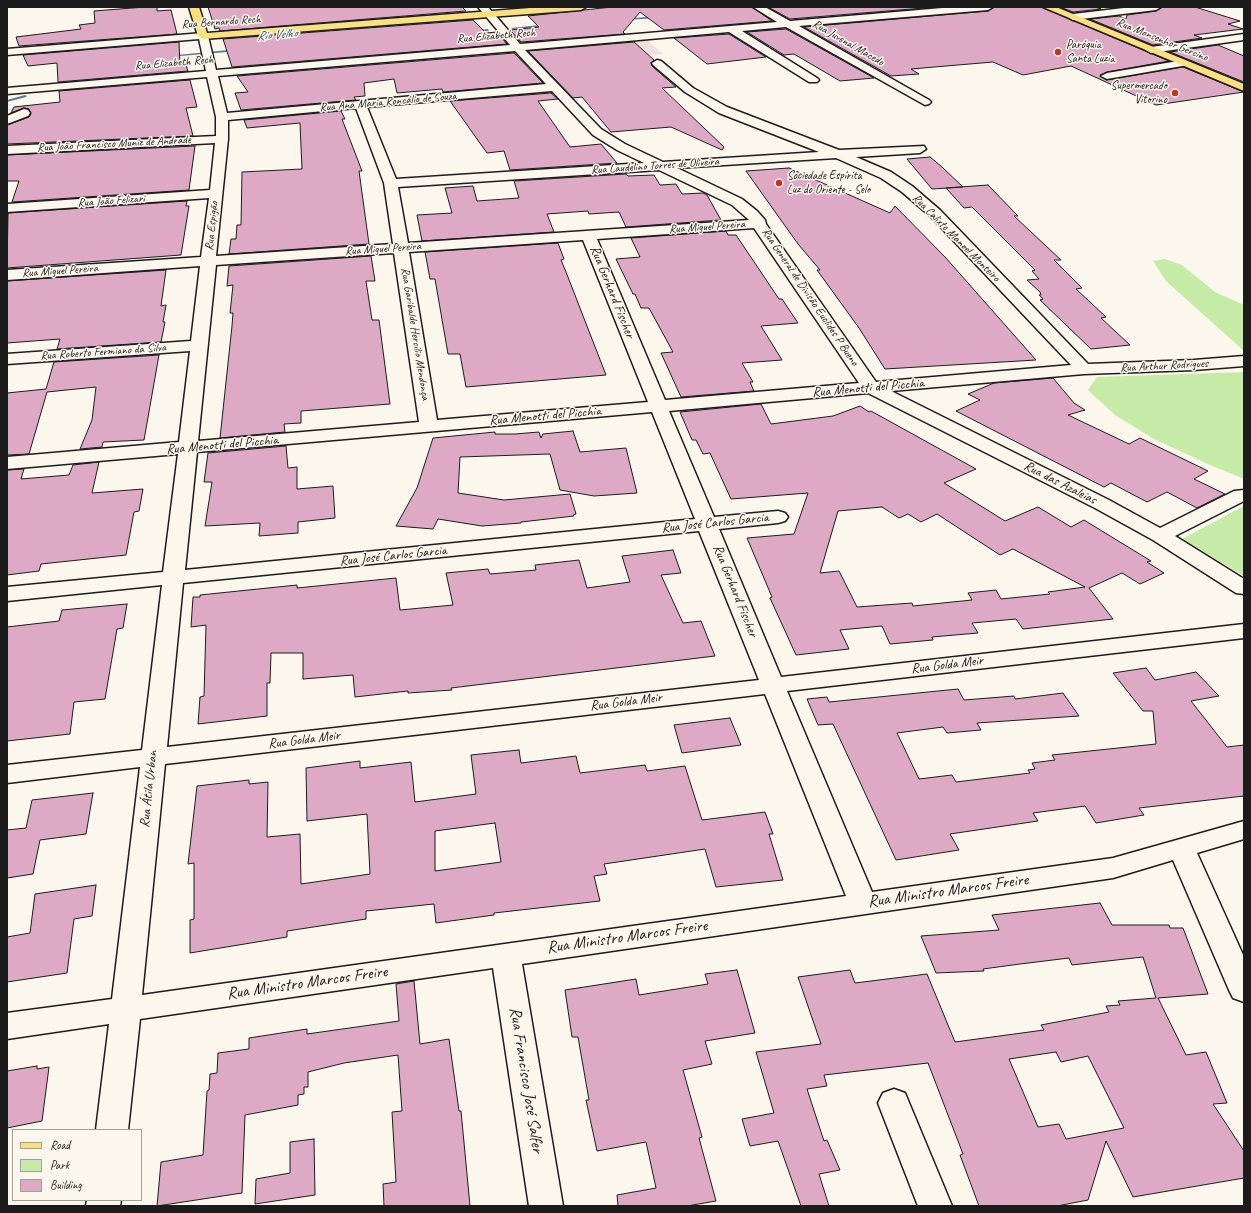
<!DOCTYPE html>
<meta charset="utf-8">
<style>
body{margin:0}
#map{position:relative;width:1251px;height:1213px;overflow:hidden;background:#fbf7ec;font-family:Caveat,sans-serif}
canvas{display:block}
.frame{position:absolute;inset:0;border:8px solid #1c1c1c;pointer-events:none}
.legend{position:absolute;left:12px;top:1129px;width:130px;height:72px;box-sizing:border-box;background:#fbf7ec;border:1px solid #a29f99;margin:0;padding:5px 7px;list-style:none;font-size:12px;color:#1c1c1c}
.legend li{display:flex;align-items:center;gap:8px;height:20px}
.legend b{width:20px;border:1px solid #a29f99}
</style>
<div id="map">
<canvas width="1251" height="1213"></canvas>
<div class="frame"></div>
<ul class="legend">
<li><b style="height:5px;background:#fbe080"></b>Road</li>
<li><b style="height:11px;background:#c5eba6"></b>Park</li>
<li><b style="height:11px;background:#dda9c4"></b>Building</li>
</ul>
</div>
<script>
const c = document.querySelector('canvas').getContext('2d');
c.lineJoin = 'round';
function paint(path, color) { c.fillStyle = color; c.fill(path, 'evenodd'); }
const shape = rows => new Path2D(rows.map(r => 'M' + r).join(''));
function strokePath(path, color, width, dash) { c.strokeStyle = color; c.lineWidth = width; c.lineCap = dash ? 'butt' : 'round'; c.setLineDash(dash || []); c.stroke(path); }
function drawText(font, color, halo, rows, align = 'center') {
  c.font = font + ' Caveat,sans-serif'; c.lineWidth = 3; c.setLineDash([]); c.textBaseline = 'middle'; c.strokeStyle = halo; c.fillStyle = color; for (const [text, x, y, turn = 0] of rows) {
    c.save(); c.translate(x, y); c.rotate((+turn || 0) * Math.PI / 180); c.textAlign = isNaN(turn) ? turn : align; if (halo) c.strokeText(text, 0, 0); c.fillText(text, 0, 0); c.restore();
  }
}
paint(shape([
 [646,39,663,54,622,57,607,42]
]), '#f2e0e0');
paint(shape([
 [1165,259,1182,265,1215,292,1244,305,1244,351,1166,281,1153,261],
 [1244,372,1244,479,1210,465,1154,439,1115,415,1088,390,1097,377],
 [1244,506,1244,576,1182,539]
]), '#c5eba6');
paint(shape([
 [657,16,658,18,625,20,623,19,657,16],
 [549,24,550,26,513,29,511,28,549,24],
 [488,29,489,31,473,32,471,31,488,29],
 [238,49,239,51,169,57,167,56,238,49],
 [25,95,27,96,26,97,7,102,7,100,25,95]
]), '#568190');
const building = shape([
 [145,7,157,7,157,11,171,10,177,34,19,46,16,37,81,29,79,25,95,23,94,11,145,7],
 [208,7,462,7,466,11,220,31,219,28,215,29,208,7],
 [612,7,752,7,772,21,664,30,640,12,623,32,625,34,521,42,510,30,539,27,528,16,612,7],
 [768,7,936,7,790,19,768,7],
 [994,7,1042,7,1169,61,1107,72,1100,75,1106,80,1183,67,1244,92,1156,105,1071,66,1023,75,993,62,911,69,919,74,891,76,804,27,988,11,994,7],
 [1060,7,1095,7,1101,9,1073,12,1060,7],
 [1162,7,1195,7,1240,21,1228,24,1243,29,1194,35,1202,38,1153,45,1090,19,1119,16,1126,19,1127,15,1156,11,1162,7],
 [473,20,486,33,497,32,507,44,232,67,223,39,473,20],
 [786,29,874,78,840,81,794,54,784,55,747,32,786,29],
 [729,34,766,57,707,64,674,38,729,34],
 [179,42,180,66,186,65,188,71,58,82,57,63,28,66,23,55,179,42],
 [634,42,654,60,651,63,652,66,676,87,662,88,724,147,722,150,671,127,611,132,582,97,573,98,528,51,634,42],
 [1218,45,1244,56,1244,82,1170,52,1218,45],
 [514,53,543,83,443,92,442,89,397,93,394,79,364,83,365,96,354,97,356,100,241,110,235,93,248,92,237,76,514,53],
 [190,80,197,107,186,108,193,136,7,144,7,125,29,117,31,114,29,109,24,108,11,113,14,107,60,102,59,91,190,80],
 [551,93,558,99,538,101,570,147,601,144,617,163,510,170,504,151,487,153,450,101,551,93],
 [341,111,345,119,342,119,362,171,359,171,369,244,229,254,231,239,236,239,237,225,241,225,242,172,302,169,300,123,247,128,244,120,341,111],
 [195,146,189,190,12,202,19,181,7,181,7,155,195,146],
 [930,157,942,167,963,187,932,189,907,159,930,157],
 [789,168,890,213,895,206,945,257,1036,360,885,369,859,328,817,270,820,270,798,244,746,171,789,168],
 [626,174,628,176,654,175,660,185,676,184,682,194,703,193,707,195,721,220,626,227,619,212,589,214,588,211,547,214,554,232,422,241,417,215,452,213,445,188,473,186,477,201,519,198,514,181,626,174],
 [988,185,1018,216,1014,216,1061,260,1054,260,1082,288,1076,289,1106,317,1101,318,1130,345,1091,349,1040,300,1043,299,1039,295,1041,295,1040,292,1027,280,1039,279,1032,271,1035,270,972,207,964,208,946,188,988,185],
 [187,201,186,206,189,206,181,255,7,268,8,213,187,201],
 [726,231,728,235,736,235,779,299,782,299,798,323,761,326,782,360,742,363,753,382,750,382,754,391,681,397,661,353,673,352,649,308,641,308,635,294,633,294,616,259,640,257,631,238,726,231],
 [558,243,564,259,561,260,566,272,606,375,466,387,460,354,448,354,435,279,430,279,425,252,558,243],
 [371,256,375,281,366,281,372,320,379,320,390,404,301,411,301,423,284,424,285,432,220,438,232,326,233,313,230,313,233,285,227,286,229,266,371,256],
 [166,270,161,306,166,305,163,322,165,322,161,342,57,349,60,339,7,343,7,281,166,270],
 [159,355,144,440,103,442,102,447,80,449,92,420,96,387,47,392,29,454,7,455,7,393,46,389,54,362,159,355],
 [1053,378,1074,403,1085,410,1068,415,1129,444,1140,438,1208,471,1194,479,1225,494,1197,508,1167,492,1147,502,1111,483,1104,487,956,411,980,400,968,394,994,383,1053,378],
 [761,404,771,424,833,416,860,406,869,412,871,411,976,469,944,483,1005,521,1038,507,1071,527,1084,520,1151,561,1147,562,1164,573,1140,584,1122,573,1089,588,1113,619,1023,629,1016,619,972,623,978,633,932,637,933,640,890,644,882,626,840,630,849,649,796,655,770,598,772,597,747,538,794,534,808,493,731,499,710,453,703,454,696,440,692,440,680,412,761,404],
 [882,507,899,518,908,514,921,522,937,514,1000,555,1013,549,1085,587,1048,592,1050,594,1001,599,996,590,968,593,972,600,913,606,912,603,857,607,839,571,820,573,838,511,882,507],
 [573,431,580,452,626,448,637,493,594,496,560,490,550,454,460,457,458,493,504,500,570,494,576,514,573,515,574,516,521,522,521,523,482,526,438,519,433,529,396,526,417,488,433,438,495,432,495,434,515,434,539,432,541,438,543,434,573,431],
 [286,446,288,468,297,467,297,489,333,486,335,518,298,522,298,533,259,536,260,523,205,526,212,482,204,482,208,453,286,446],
 [99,462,92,493,143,489,139,511,134,512,126,555,41,564,39,571,7,575,7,470,24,469,21,479,69,475,73,465,99,462],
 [673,550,681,573,661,575,683,623,701,621,715,656,451,688,452,690,408,693,408,691,355,697,353,675,303,679,303,653,271,653,270,683,267,683,267,716,198,724,200,697,204,696,206,625,191,627,193,597,200,597,200,595,297,585,297,588,396,578,400,610,453,605,446,573,488,569,490,574,536,570,535,565,579,560,587,588,630,582,622,556,673,550],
 [127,604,123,628,117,629,105,699,74,702,70,734,7,741,7,627,59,621,62,610,127,604],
 [1146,668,1155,680,1196,672,1219,696,1191,701,1227,747,1244,745,1244,796,1139,808,1144,815,1096,823,1085,806,1033,813,1038,821,950,834,959,850,896,860,833,724,818,725,807,699,827,697,829,702,958,689,964,700,1014,696,1015,699,1063,693,1079,716,977,723,981,730,947,733,943,727,897,733,919,779,952,775,956,782,1030,773,1028,770,1035,769,1032,763,1055,760,1052,755,1156,744,1153,711,1143,711,1113,673,1146,668],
 [730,718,741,745,682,753,674,725,730,718],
 [519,750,521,763,576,756,580,773,645,765,647,771,685,766,702,820,765,812,773,834,769,834,783,880,716,887,705,849,604,864,607,874,594,876,600,901,494,913,494,915,436,923,434,904,366,911,366,919,287,931,287,937,190,953,190,920,194,919,194,863,188,864,197,786,249,780,249,784,268,782,267,837,300,834,301,884,370,874,367,814,307,821,306,768,360,761,360,768,411,762,415,802,476,794,471,755,519,750],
 [495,823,501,862,435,871,435,831,495,823],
 [93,793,86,834,40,840,33,874,7,878,7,830,26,828,32,800,93,793],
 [96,885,92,916,74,919,67,973,7,982,7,937,30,933,35,894,96,885],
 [1100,903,1112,925,1169,925,1170,928,1183,928,1208,994,1158,998,1186,1055,1206,1052,1227,1103,1213,1104,1244,1151,1244,1178,1133,1197,1106,1141,1088,1200,1057,1206,979,1206,960,1155,963,1154,928,1063,824,1075,827,1086,807,1089,824,1141,827,1140,840,1170,819,1174,829,1206,801,1206,778,1141,750,1146,742,1119,774,1113,756,1052,821,1044,798,977,850,970,855,983,927,974,955,1042,1044,1030,1041,1025,1109,1012,1106,1006,1120,1005,1118,1001,1156,998,1143,957,1072,965,1069,958,1020,964,983,969,984,971,936,973,921,936,999,930,992,915,1100,903],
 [1056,1052,1061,1062,1088,1056,1124,1128,1066,1139,1059,1124,1038,1127,1009,1059,1056,1052],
 [737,970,755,1033,705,1041,712,1064,683,1070,702,1137,699,1138,716,1201,687,1206,618,1206,617,1195,656,1188,646,1142,597,1151,586,1100,589,1100,578,1037,572,1037,565,990,636,979,639,995,708,984,705,974,737,970],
 [414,981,420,1044,449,1039,459,1111,461,1111,470,1206,384,1206,383,1184,396,1182,392,1112,402,1111,398,1055,344,1063,308,1072,308,1087,304,1087,304,1094,298,1095,298,1105,245,1115,242,1193,157,1206,161,1162,203,1155,207,1091,209,1090,210,1074,217,1073,218,1053,249,1049,249,1038,307,1029,307,1034,399,1021,396,984,414,981],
 [37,1066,37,1069,49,1067,42,1121,7,1128,7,1071,37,1066],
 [314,1139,315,1195,255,1204,256,1179,290,1173,290,1142,314,1139]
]);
paint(building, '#dda9c4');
strokePath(building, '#1c1c1c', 1);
const minor = shape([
 [478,7,488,7,520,44,777,22,753,7,765,7,790,21,954,7,993,7,988,10,799,26,929,100,931,102,929,104,925,105,786,27,742,31,817,78,819,80,817,82,809,82,729,32,525,50,601,129,625,144,663,162,819,152,719,113,685,92,653,65,652,63,657,60,661,61,693,88,727,107,839,150,924,146,926,149,920,153,856,157,891,172,912,186,940,210,1088,364,1194,360,1244,356,1244,366,1194,370,1084,374,891,391,1109,500,1160,528,1234,491,1244,490,1244,501,1175,536,1244,579,1244,594,1236,593,1153,540,1095,508,868,393,669,411,714,517,778,511,785,513,788,517,785,521,778,523,719,529,781,677,1244,624,1244,638,787,691,872,892,1113,858,1244,821,1244,839,1197,853,1244,957,1244,1002,1233,998,1229,990,1173,860,1113,878,522,964,563,1206,529,1206,493,968,140,1019,128,1130,96,1130,109,1024,7,1039,7,1013,112,999,140,767,7,783,7,765,142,750,162,585,7,601,7,587,163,572,178,454,7,469,7,457,179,442,190,351,7,364,7,354,191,341,200,266,7,280,7,270,201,257,209,198,7,212,7,204,210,190,215,143,7,154,7,146,216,136,216,117,207,77,7,94,7,88,206,71,199,39,7,55,7,49,203,33,208,36,216,70,510,45,478,7],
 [515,51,546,84,227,113,218,76,515,51],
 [552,91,593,135,617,150,644,163,396,179,367,107,552,91],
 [356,108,384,183,393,244,216,256,228,139,228,120,356,108],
 [836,158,881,178,902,192,930,216,1071,365,876,382,766,224,765,220,757,211,742,199,677,168,836,158],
 [659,170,732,205,749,220,408,243,398,187,659,170],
 [754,228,859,383,665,400,597,239,754,228],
 [583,240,648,402,437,420,409,252,583,240],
 [394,253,419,422,198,441,216,265,394,253],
 [652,412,695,519,185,570,197,452,652,412],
 [699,531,759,680,167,747,183,583,699,531],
 [765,694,846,896,142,995,165,764,765,694],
 [1132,7,1161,7,1156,10,1073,20,1068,17,1073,14,1132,7],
 [1244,34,1244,40,1151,53,1146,50,1151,47,1244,34],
 [1184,60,1189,63,1188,65,1107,79,1101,76,1107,73,1184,60],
 [24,109,28,110,30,113,28,116,7,124,7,116,24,109],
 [894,1089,905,1093,952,1206,918,1206,878,1103,883,1093,894,1089],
 [87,1200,121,1200,120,1206,86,1206,87,1200]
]);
const major = shape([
 [189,7,199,7,207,33,543,7,586,7,581,10,203,39,198,36,189,7],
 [1043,7,1056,7,1244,84,1244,91,1043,7]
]);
strokePath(minor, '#1c1c1c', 3);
strokePath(major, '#1c1c1c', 3);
paint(minor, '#fbf7ec');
paint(major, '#fbe080');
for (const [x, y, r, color] of [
 [1058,52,4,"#c8321e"],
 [1175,93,4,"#c8321e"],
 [779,183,4,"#c8321e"]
]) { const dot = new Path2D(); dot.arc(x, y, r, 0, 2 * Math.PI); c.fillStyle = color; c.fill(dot); strokePath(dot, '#fbf7ec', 1.5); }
drawText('12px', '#1c1c1c', '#fbf7ec', [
 ["Rua Bernardo Rech",221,22,-4],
 ["Rua Elizabeth Rech",496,36,-5],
 ["Rua Monsenhor Gercino",1162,40,22],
 ["Rua Juvenal Macedo",848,43,30],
 ["Rua Elizabeth Rech",174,63,-5],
 ["Rua Ana Maria Roncálio de Souza",388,102,-5],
 ["Rua João Francisco Muniz de Andrade",114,144,-3],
 ["Rua Laudelino Torres de Oliveira",655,166,-4],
 ["Rua João Felizari",111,201,-4],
 ["Rua Espigão",212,226,-84],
 ["Rua Miguel Pereira",707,227,-4],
 ["Rua Calixto Manoel Monteiro",956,238,45],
 ["Rua Miguel Pereira",383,249,-4],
 ["Rua Miguel Pereira",60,271,-4],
 ["Rua General de Divisão Euclides P Bueno",810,297,56],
 ["Rua Garibalde Hercílio Mendonça",415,334,81],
 ["Rua Roberto Fermiano da Silva",103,352,-4],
 ["Rua Arthur Rodrigues",1164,366,-3]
]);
drawText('12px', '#1c1c1c', '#fbf7ec', [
 ["Paróquia",1066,45],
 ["Santa Luzia",1066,59],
 ["Supermercado",1167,86,"right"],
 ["Vitorino",1167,100,"right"],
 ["Sociedade Espírita",787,176],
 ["Luz do Oriente - Selo",787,190]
], 'left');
drawText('italic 13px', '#3e5760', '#fbf7ec', [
 ["Rio Velho",277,35,-5]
]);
drawText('14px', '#1c1c1c', '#fbf7ec', [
 ["Rua Gerhard Fischer",612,292,68],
 ["Rua Menotti del Picchia",868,388,-5],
 ["Rua Menotti del Picchia",545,416,-5],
 ["Rua Menotti del Picchia",222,445,-5],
 ["Rua das Azaleias",1060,483,27],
 ["Rua José Carlos Garcia",715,523,-6],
 ["Rua José Carlos Garcia",393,556,-6],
 ["Rua Gerhard Fischer",735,591,68],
 ["Rua Golda Meir",947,665,-7],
 ["Rua Golda Meir",626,702,-7],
 ["Rua Golda Meir",304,740,-7],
 ["Rua Átila Urban",149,789,-84]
]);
drawText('17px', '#1c1c1c', '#fbf7ec', [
 ["Rua Ministro Marcos Freire",948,891,-8],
 ["Rua Ministro Marcos Freire",627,937,-8],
 ["Rua Ministro Marcos Freire",307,983,-8],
 ["Rua Francisco José Salfer",526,1080,81]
]);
</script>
